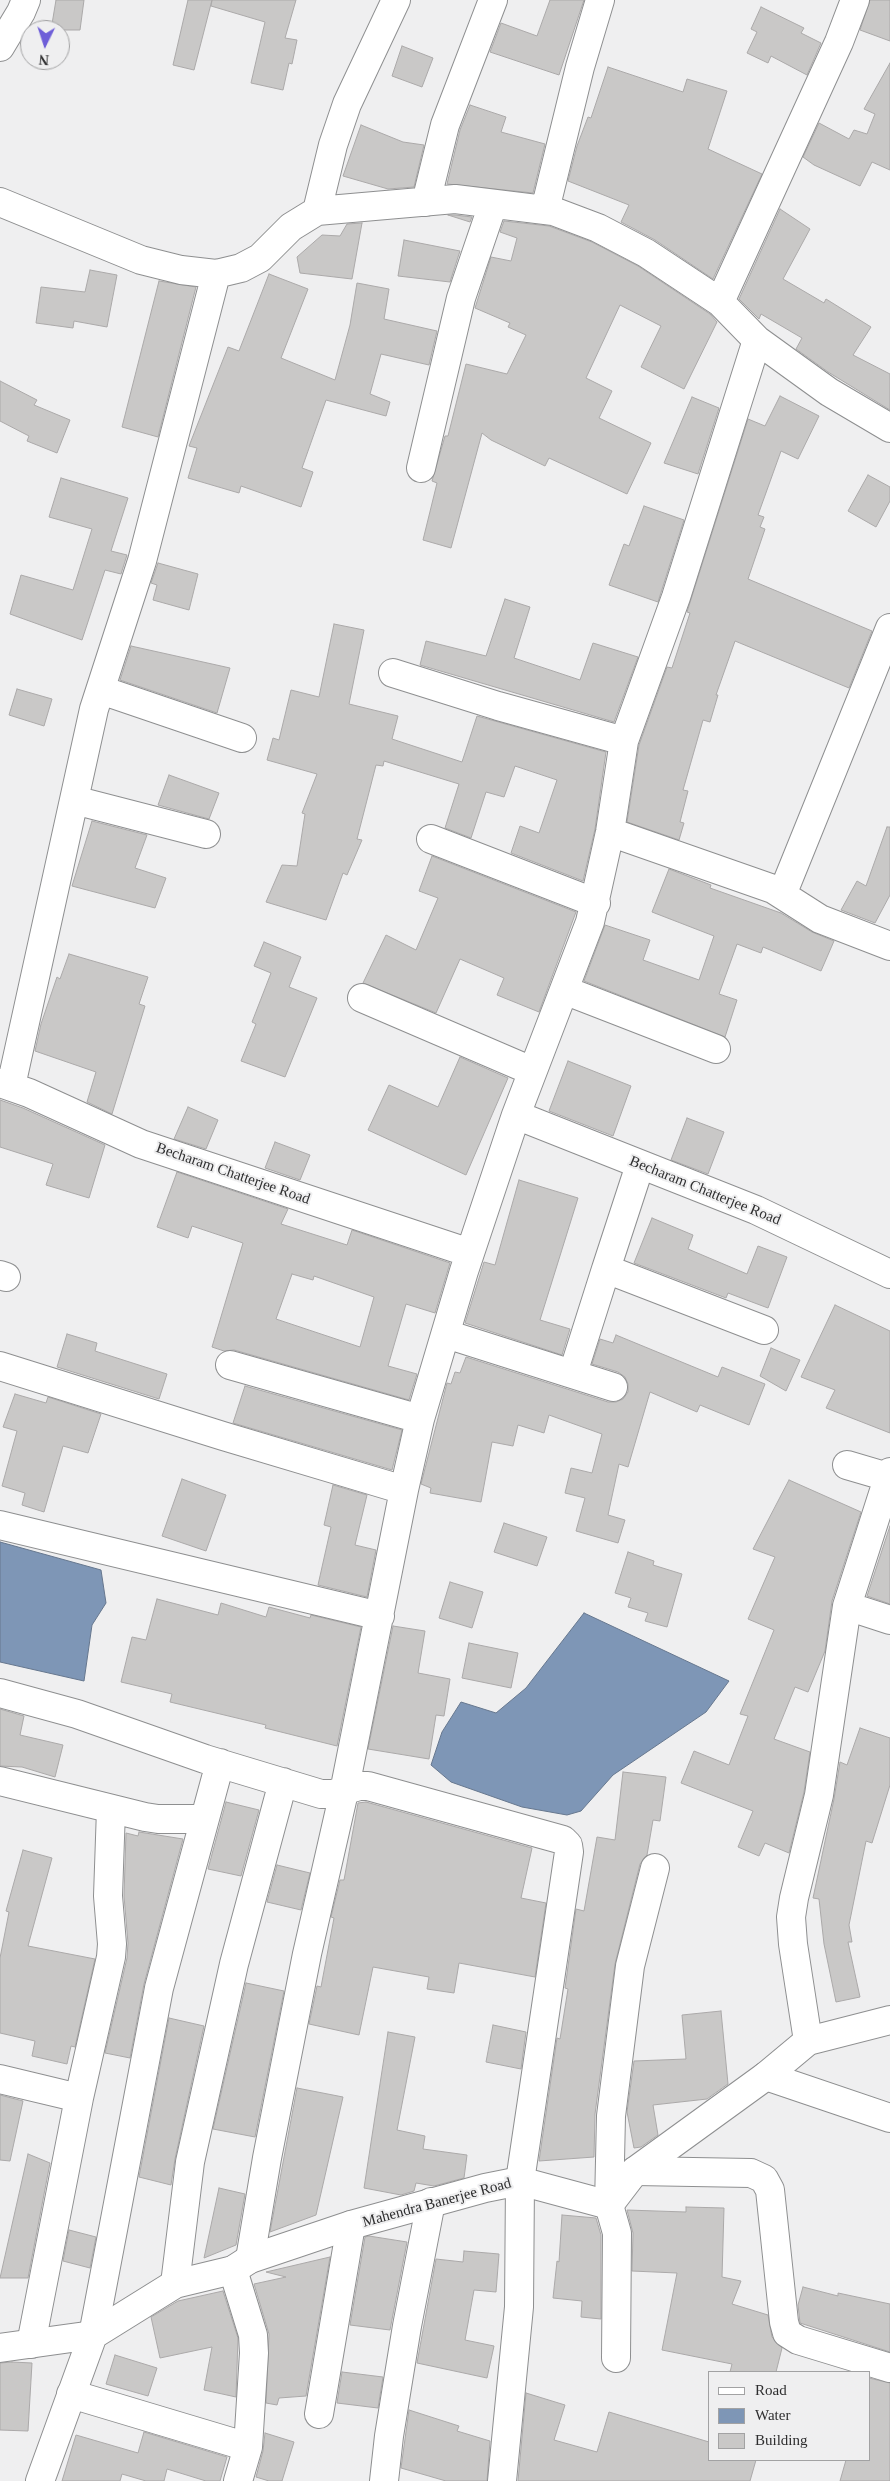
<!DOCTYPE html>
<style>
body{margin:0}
#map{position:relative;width:890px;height:2481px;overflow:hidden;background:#efeff0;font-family:Georgia,serif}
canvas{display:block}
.legend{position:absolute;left:708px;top:2371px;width:162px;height:90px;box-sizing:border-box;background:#efeff0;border:1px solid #a2a2a3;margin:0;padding:6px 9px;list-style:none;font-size:15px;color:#2e2e2f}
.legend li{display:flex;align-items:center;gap:10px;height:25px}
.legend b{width:25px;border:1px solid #a2a2a3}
.north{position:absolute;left:20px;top:20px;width:50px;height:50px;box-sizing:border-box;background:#efeff0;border:1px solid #a2a2a3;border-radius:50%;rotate:184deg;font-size:14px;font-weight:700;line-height:20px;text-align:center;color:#2e2e2f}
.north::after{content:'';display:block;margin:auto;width:18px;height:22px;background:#6e5ed8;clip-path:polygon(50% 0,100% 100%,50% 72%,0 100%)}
</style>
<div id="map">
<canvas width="890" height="2481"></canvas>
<ul class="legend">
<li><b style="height:6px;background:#fff"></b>Road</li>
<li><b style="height:14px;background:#7e96b6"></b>Water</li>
<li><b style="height:14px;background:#c9c8c7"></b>Building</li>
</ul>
<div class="north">N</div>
</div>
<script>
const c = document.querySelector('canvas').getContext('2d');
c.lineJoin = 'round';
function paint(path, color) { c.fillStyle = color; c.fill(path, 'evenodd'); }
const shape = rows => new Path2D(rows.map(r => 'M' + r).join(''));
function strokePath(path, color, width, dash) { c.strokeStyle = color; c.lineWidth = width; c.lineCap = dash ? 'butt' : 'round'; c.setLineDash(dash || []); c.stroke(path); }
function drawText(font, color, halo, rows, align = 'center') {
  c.font = font + ' Georgia,serif'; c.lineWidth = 4; c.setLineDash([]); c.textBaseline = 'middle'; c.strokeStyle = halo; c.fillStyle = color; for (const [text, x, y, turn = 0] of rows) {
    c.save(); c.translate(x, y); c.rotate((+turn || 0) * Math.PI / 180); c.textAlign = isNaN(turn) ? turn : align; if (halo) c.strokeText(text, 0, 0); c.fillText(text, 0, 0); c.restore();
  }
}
const water = shape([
 [0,1542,101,1570,106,1603,92,1625,84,1681,0,1662,0,1542],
 [584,1613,729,1681,706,1712,613,1775,581,1811,567,1815,522,1807,451,1782,431,1765,442,1732,461,1702,496,1713,526,1688,584,1613]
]);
paint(water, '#7e96b6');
strokePath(water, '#66778e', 1);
const building = shape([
 [56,0,84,0,80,30,51,30,56,0],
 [188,0,212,0,194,70,173,65,188,0],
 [212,0,296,0,285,38,297,40,292,64,289,63,283,90,251,83,265,22,211,6,212,0],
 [550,0,584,0,559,75,490,52,501,23,537,36,550,0],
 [870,0,890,0,890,41,860,30,870,0],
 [761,7,804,28,801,33,821,43,807,75,771,56,768,63,747,53,757,32,751,29,761,7],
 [402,46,433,58,422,87,392,76,402,46],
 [890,63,890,170,872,162,860,186,814,165,803,157,819,123,849,139,854,130,867,134,875,114,864,109,890,63],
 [608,67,683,92,687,79,727,91,708,149,762,174,713,279,655,240,621,222,629,205,568,181,577,146,588,117,591,118,608,67],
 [470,105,506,117,501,132,545,144,533,193,447,184,460,130,470,105],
 [361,125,403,142,424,145,414,187,388,189,343,176,361,125],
 [780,209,810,229,783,279,824,303,826,299,871,327,853,355,890,374,890,410,828,372,796,349,802,338,761,314,759,319,739,299,780,209],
 [448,215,455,215,472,217,470,222,448,215],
 [504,221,549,226,592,242,638,266,710,314,717,322,684,389,641,367,661,326,620,305,586,378,612,391,599,418,651,443,627,494,549,458,545,466,491,440,482,433,451,548,423,540,437,483,432,481,445,436,448,436,466,364,507,374,526,335,508,327,510,323,475,308,491,257,511,261,517,238,500,232,504,221],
 [362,223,352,279,300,273,297,257,322,235,340,236,347,224,362,223],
 [404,240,460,251,450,282,398,276,404,240],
 [90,270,117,275,107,327,74,321,73,328,36,323,41,287,85,292,90,270],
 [269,274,308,289,281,358,335,380,350,325,357,283,389,289,384,319,437,331,429,365,381,354,370,394,390,402,386,416,326,400,302,468,313,472,301,507,241,486,239,493,188,478,197,448,189,446,228,347,239,351,269,274],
 [159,281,196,287,158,437,122,427,159,281],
 [0,381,37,400,34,405,70,420,57,453,27,441,29,436,0,421,0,381],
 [780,396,819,416,798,459,781,451,758,515,764,517,760,527,765,529,748,579,872,631,849,688,735,641,716,695,718,695,710,722,703,720,683,790,688,791,680,822,684,823,679,840,627,822,639,745,667,667,672,668,690,613,687,612,748,419,765,426,780,396],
 [692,397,719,408,698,474,664,463,692,397],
 [868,475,890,487,890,501,876,527,848,511,868,475],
 [61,478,128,498,111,551,127,555,121,574,105,570,82,640,10,614,21,575,73,590,92,529,49,517,61,478],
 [644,506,684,520,658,602,609,585,624,544,629,546,644,506],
 [158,563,198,574,189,610,153,600,157,585,151,583,158,563],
 [505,599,530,607,514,658,580,680,593,643,638,657,614,722,420,665,426,641,486,656,505,599],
 [334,624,364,630,349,704,398,716,392,739,462,762,477,716,606,752,595,829,583,881,511,853,520,826,539,833,557,780,515,766,504,797,486,792,471,838,445,828,459,784,384,761,383,766,376,765,357,839,362,840,347,875,343,873,326,920,266,902,282,865,297,866,305,814,302,813,317,774,267,760,273,738,279,740,291,690,319,697,334,624],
 [131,646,230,668,217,713,120,680,131,646],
 [17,689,52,699,44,726,9,715,17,689],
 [169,775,219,793,209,819,158,805,169,775],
 [92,821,147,835,135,868,166,878,155,908,72,886,92,821],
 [887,827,890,827,890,895,875,923,841,910,857,881,866,886,887,827],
 [432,856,576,912,539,1012,497,995,504,978,460,959,436,1013,363,983,386,935,416,950,438,898,419,891,432,856],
 [669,869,711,885,710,888,781,913,812,932,834,941,821,971,763,947,761,953,737,944,719,994,737,1000,725,1037,584,981,605,925,650,940,643,960,699,980,714,936,652,912,669,869],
 [264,942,301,957,289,987,317,998,285,1077,241,1061,256,1024,252,1022,271,973,254,966,264,942],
 [69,954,148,977,139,1004,145,1006,112,1114,87,1102,96,1072,35,1051,41,1024,57,977,60,979,69,954],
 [460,1057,508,1078,466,1175,368,1130,389,1085,438,1107,460,1057],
 [568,1061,631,1086,613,1136,549,1111,568,1061],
 [0,1100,23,1108,105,1145,89,1198,46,1185,53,1164,0,1147,0,1100],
 [188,1107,218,1120,206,1149,174,1139,188,1107],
 [687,1118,724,1132,708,1174,671,1160,687,1118],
 [275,1142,310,1155,300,1180,265,1168,275,1142],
 [177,1172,288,1209,281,1224,347,1245,352,1230,450,1263,435,1313,406,1304,388,1366,417,1374,409,1400,234,1350,224,1351,212,1347,243,1243,192,1226,188,1238,157,1227,177,1172],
 [292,1274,313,1280,314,1276,374,1297,360,1347,276,1319,292,1274],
 [519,1180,578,1198,540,1320,570,1329,562,1355,465,1323,484,1262,495,1265,519,1180],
 [652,1218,693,1235,688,1249,747,1274,758,1246,787,1257,768,1308,728,1293,726,1298,634,1263,652,1218],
 [835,1305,890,1331,890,1433,826,1408,835,1390,801,1377,835,1305],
 [67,1334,97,1343,95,1351,167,1374,159,1399,57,1367,67,1334],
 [616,1335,718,1377,722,1367,765,1384,749,1425,700,1405,697,1412,650,1392,628,1467,619,1464,608,1515,625,1520,618,1543,576,1531,585,1498,565,1493,571,1468,592,1473,602,1434,549,1415,544,1433,518,1425,513,1446,492,1442,481,1502,430,1493,431,1488,421,1484,447,1383,451,1384,455,1372,460,1373,466,1357,608,1402,616,1402,623,1399,628,1392,628,1384,625,1377,618,1372,592,1364,600,1339,613,1343,616,1335],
 [771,1348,800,1360,786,1391,760,1376,771,1348],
 [245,1386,402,1430,392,1470,233,1423,245,1386],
 [15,1394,46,1403,48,1397,101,1414,88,1453,63,1446,44,1512,22,1505,25,1493,2,1486,17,1431,3,1427,15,1394],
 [182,1479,226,1495,206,1551,162,1536,182,1479],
 [789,1480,861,1512,832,1601,825,1651,808,1692,795,1687,774,1739,810,1752,804,1792,789,1853,765,1843,759,1856,738,1847,753,1811,681,1783,694,1751,729,1765,748,1716,740,1714,774,1630,748,1619,775,1557,753,1549,789,1480],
 [333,1485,367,1495,355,1545,376,1550,367,1597,318,1585,331,1527,324,1525,333,1485],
 [504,1523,547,1537,537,1566,494,1552,504,1523],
 [890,1526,890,1604,867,1596,890,1526],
 [628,1552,654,1561,653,1565,682,1574,667,1627,645,1621,648,1613,628,1607,631,1598,615,1593,628,1552],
 [450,1582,483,1592,472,1628,439,1618,450,1582],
 [157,1599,218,1615,221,1603,266,1617,269,1607,310,1618,311,1615,361,1627,337,1746,265,1728,266,1725,170,1702,172,1694,121,1682,132,1637,146,1640,157,1599],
 [393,1626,425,1631,418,1673,450,1679,444,1716,436,1715,429,1759,368,1749,393,1626],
 [469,1643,518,1653,511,1688,462,1678,469,1643],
 [0,1709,24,1716,20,1735,63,1745,55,1777,22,1767,0,1766,0,1709],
 [860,1728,890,1738,890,1785,872,1843,866,1841,849,1925,852,1942,848,1942,860,1997,836,2002,824,1944,819,1899,813,1898,834,1799,840,1762,847,1765,860,1728],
 [623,1772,666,1777,660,1821,653,1820,647,1855,640,1864,615,1964,595,2114,594,2157,539,2161,557,2038,560,2039,568,1989,565,1988,576,1909,584,1911,597,1837,615,1840,623,1772],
 [226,1802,259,1810,241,1876,208,1869,226,1802],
 [366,1802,532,1848,521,1898,546,1903,535,1977,459,1963,454,1993,427,1989,429,1977,373,1967,359,2035,309,2024,317,1986,321,1987,334,1918,331,1917,340,1880,344,1880,358,1803,366,1802],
 [139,1832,183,1839,144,1984,130,2058,105,2053,127,1958,128,1943,124,1896,126,1833,138,1836,139,1832],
 [23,1850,52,1858,28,1946,95,1959,75,2047,71,2046,67,2064,32,2056,35,2041,0,2033,0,1958,9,1912,6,1911,23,1850],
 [277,1865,310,1873,301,1910,267,1902,277,1865],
 [246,1983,284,1991,255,2137,213,2129,246,1983],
 [721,2011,728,2084,707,2099,653,2105,658,2135,641,2147,634,2148,627,2112,634,2061,686,2059,682,2015,721,2011],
 [169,2018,204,2026,175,2159,171,2185,139,2177,169,2018],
 [493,2025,526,2032,521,2069,486,2062,493,2025],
 [388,2032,415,2037,397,2130,425,2136,423,2149,467,2155,464,2178,434,2186,416,2183,414,2191,401,2195,364,2188,388,2032],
 [297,2088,343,2097,316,2215,270,2232,297,2088],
 [0,2095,23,2101,10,2161,0,2160,0,2095],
 [28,2154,50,2163,28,2278,0,2278,28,2154],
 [219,2188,245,2194,236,2245,204,2258,219,2188],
 [686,2207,724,2208,722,2277,741,2281,732,2304,768,2315,772,2337,782,2348,776,2372,730,2372,732,2364,662,2350,677,2273,632,2271,633,2233,627,2210,686,2212,686,2207],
 [562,2215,596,2218,601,2235,601,2319,581,2317,582,2301,553,2298,557,2261,559,2262,562,2215],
 [69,2230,96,2237,90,2268,63,2261,69,2230],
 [369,2236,407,2242,390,2330,350,2325,365,2237,369,2236],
 [464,2251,499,2254,496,2292,474,2290,465,2340,494,2346,487,2378,417,2363,436,2259,463,2262,464,2251],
 [330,2257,306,2396,279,2398,277,2405,266,2403,269,2334,254,2284,286,2277,266,2272,330,2257],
 [803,2287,838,2296,838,2293,890,2304,890,2352,800,2323,798,2305,803,2287],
 [223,2291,238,2338,236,2397,204,2390,212,2347,160,2358,151,2317,178,2301,223,2291],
 [115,2355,157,2368,148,2396,106,2384,115,2355],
 [12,2362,32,2363,28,2431,0,2430,0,2363,12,2362],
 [342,2372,383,2377,378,2408,337,2403,342,2372],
 [869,2378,890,2383,890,2481,840,2481,846,2460,869,2460,869,2378],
 [526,2393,565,2405,554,2440,597,2452,609,2412,709,2442,709,2460,756,2460,750,2481,518,2481,526,2393],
 [409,2410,459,2426,457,2431,490,2441,487,2481,446,2481,401,2468,409,2410],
 [144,2432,227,2457,220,2481,206,2481,167,2469,164,2481,146,2481,122,2474,120,2481,62,2481,76,2435,138,2453,144,2432],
 [265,2433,294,2442,282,2481,269,2481,256,2477,263,2451,265,2433]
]);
paint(building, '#c9c8c7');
strokePath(building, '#aba9a9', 1);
const street = shape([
 [0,47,21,12,26,0],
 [0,202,141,260,181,270,216,274,241,268,260,258,291,227,317,211,455,199,553,211,598,228,646,253,720,302,757,340,829,392,890,428],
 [426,202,445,125,493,0],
 [545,210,580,67,600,0],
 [317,211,333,145,347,104,396,0],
 [720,302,839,42,855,0],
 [421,468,461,298,493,204],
 [393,673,498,706,624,741],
 [101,690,242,738],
 [74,800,206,834],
 [610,832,773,889,780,888,786,885,890,628],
 [431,839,596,903],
 [773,889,820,919,890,946],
 [564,990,716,1049],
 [362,998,532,1071],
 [0,1083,29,1093,141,1144,470,1253],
 [11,1086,94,709,142,561,216,274],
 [516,1115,756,1210,890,1274],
 [606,1269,640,1165],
 [0,1275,6,1277],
 [446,1334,613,1387],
 [230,1365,420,1419],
 [0,1366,223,1436,404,1490],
 [573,1373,606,1269,764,1330],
 [847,1465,888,1477],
 [0,1525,380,1616],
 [847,1606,890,1620],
 [0,1693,77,1714,205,1759,321,1794,333,1794,359,1786,368,1786,563,1840,568,1845,569,1852,520,2181,519,2307,502,2481],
 [0,1781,145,1817,158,1819,204,1819],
 [808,2041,793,1944,791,1917,794,1898,819,1795,847,1606,890,1472],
 [766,2076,890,2118],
 [0,2079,79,2098],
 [635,2171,751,2173,764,2179,770,2190,784,2322,787,2333,798,2340,890,2368],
 [250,2259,267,2158,307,1954,344,1792,404,1490,420,1419,464,1271,516,1115,590,922,610,832,624,741,676,597,757,340],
 [233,2270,253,2335,254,2353,248,2447,238,2481],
 [175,2284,190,2162,234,1964,283,1782],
 [93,2335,159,1988,220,1763],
 [31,2344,79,2098,111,1957,112,1944,108,1896,111,1809],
 [616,2358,617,2233,609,2205,611,2116,630,1966,655,1868],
 [71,2394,248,2447],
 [319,2414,351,2225],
 [384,2481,389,2436,407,2326,431,2202]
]);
const secondary = shape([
 [0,2348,93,2335,175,2284,233,2270,250,2259,351,2225,485,2188,520,2181,609,2205,635,2171,766,2076,808,2041,890,2020],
 [40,2481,93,2335]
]);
strokePath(street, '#8e8f90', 30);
strokePath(secondary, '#8e8f90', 30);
strokePath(street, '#fff', 28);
strokePath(secondary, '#fff', 28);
drawText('15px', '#2e2e2f', '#efeff0', [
 ["Becharam Chatterjee Road",233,1174,19],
 ["Becharam Chatterjee Road",705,1191,22],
 ["Mahendra Banerjee Road",437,2203,-15]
]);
</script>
